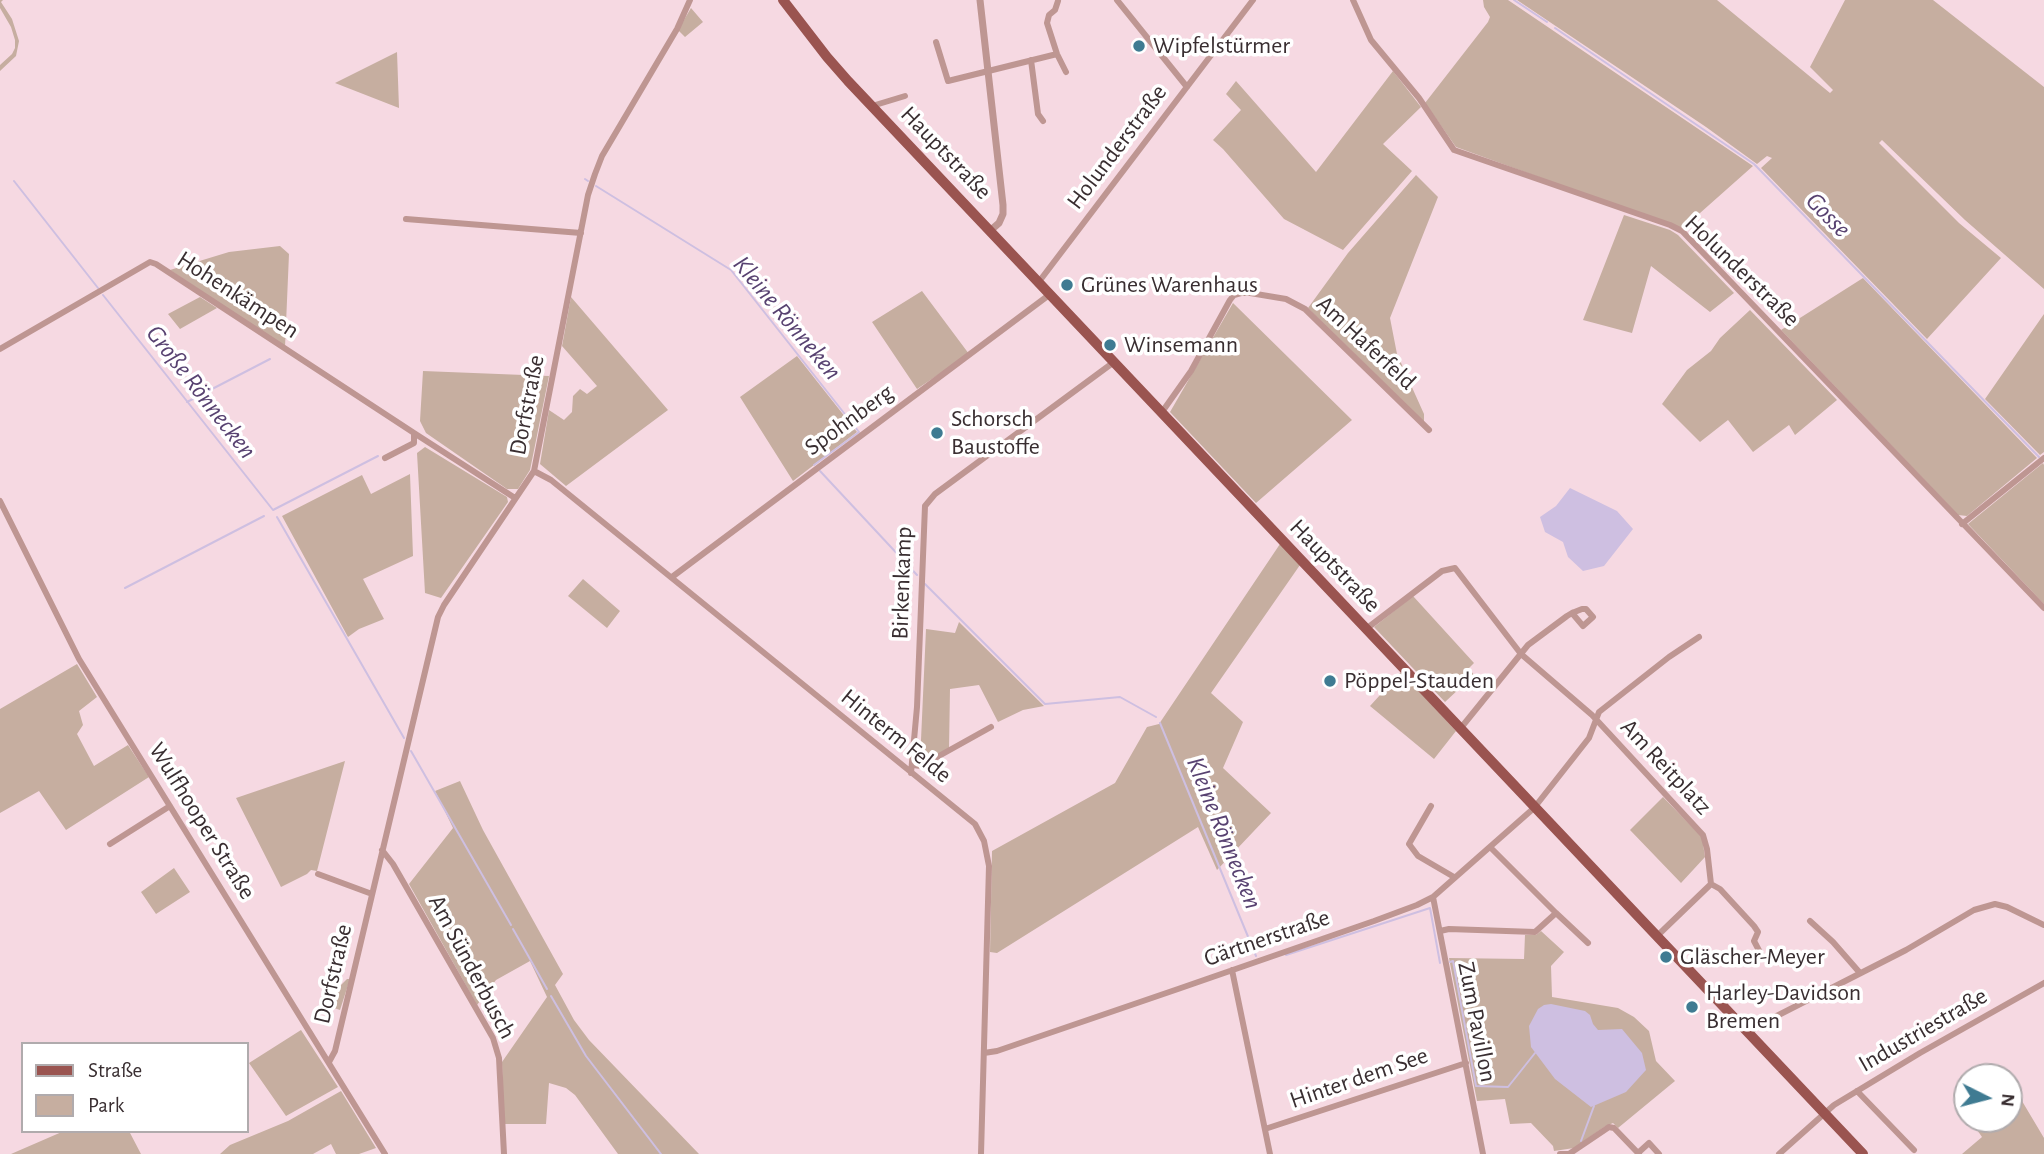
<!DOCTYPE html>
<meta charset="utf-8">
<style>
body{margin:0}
#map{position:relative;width:2044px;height:1154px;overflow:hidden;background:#f6d9e2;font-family:"Alegreya Sans",sans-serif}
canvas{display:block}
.legend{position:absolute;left:21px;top:1042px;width:228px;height:91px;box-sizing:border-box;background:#fff;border:2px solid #b0abad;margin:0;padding:9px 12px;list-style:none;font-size:21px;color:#392e31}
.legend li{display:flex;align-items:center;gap:14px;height:35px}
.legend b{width:35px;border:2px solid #b0abad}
.north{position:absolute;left:1953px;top:1063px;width:70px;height:70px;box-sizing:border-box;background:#fff;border:2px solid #b0abad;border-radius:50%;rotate:96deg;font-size:19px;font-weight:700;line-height:28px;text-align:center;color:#392e31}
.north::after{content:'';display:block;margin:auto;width:24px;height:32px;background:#3f7b92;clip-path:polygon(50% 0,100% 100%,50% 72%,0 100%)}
</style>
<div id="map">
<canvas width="2044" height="1154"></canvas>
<ul class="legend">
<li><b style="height:9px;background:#9a5450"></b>Straße</li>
<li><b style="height:19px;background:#c6aea0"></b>Park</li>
</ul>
<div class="north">N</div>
</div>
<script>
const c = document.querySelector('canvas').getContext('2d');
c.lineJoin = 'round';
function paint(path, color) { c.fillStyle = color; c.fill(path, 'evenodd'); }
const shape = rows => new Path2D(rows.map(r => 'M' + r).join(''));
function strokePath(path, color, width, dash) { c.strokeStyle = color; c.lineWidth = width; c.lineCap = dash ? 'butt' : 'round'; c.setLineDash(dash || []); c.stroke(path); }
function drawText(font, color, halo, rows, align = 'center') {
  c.font = font + ' "Alegreya Sans",sans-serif'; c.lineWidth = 7; c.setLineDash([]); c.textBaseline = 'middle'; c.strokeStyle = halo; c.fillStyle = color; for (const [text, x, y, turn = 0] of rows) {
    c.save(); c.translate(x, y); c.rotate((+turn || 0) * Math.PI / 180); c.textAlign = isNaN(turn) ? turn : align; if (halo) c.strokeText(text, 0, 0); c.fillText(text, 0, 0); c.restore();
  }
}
paint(shape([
 [0,0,3,0,1,2,12,19,19,41,16,56,0,71,0,65,12,54,15,48,15,40,11,27,0,8],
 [1483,0,1508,0,1753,166,1682,229,1456,147,1425,103,1488,22,1490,17,1484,7],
 [1517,0,1717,0,1830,93,1833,90,1810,67,1845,0,1933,0,2044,87,2044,289,1965,220,1882,140,1879,143,1959,223,2001,258,1927,339,1761,168,1772,158,1767,156,1757,164,1706,127],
 [691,8,703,22,685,37,678,30],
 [397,52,399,108,335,83],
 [1393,71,1421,107,1383,144,1412,171,1343,250,1284,219,1223,149,1213,140,1241,110,1226,94,1236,81,1316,172],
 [1416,175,1438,197,1390,318,1397,354,1424,414,1424,422,1308,308,1348,253],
 [1624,215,1670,230,1678,235,1734,293,1710,312,1651,266,1632,333,1583,320],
 [280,246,289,254,285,347,170,270,229,252],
 [1863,278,2037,458,1967,516,1958,515,1781,330],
 [922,291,969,354,917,389,872,322],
 [200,297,217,308,180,329,168,314],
 [571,297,668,410,566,486,540,464,549,410,564,420,572,412,573,396,580,389,587,394,597,386,562,346],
 [1233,303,1352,420,1256,503,1170,412],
 [1750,310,1837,400,1795,435,1789,425,1753,452,1728,420,1700,442,1662,404,1687,370,1711,351,1720,338],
 [2044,314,2044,452,2040,455,1985,399],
 [797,356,857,432,793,481,740,397],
 [423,371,549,376,530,470,518,489,507,489,426,433,420,421],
 [425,447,507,497,508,502,441,598,425,593,417,453],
 [2043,463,2044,465,2044,604,1968,524],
 [410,474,413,556,363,579,384,619,359,629,348,637,282,516,362,475,371,494],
 [1280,544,1300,565,1211,693,1243,722,1223,768,1271,813,1217,870,1198,827,997,953,990,952,992,851,1115,783,1147,727,1159,724],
 [583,579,620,611,607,628,568,596],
 [1413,596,1474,663,1469,668,1474,675,1445,702,1374,627],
 [959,622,1044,706,1023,710,998,722,979,685,950,689,949,749,924,763,920,762,926,629,955,633],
 [77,664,97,697,79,711,83,725,77,734,94,766,128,745,149,777,66,830,39,791,0,813,0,709],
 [1401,672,1456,731,1434,759,1370,706],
 [345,761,317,871,311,870,307,874,281,887,236,798],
 [460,781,483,830,563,974,555,985,574,1020,589,1040,699,1154,618,1154,575,1095,566,1088,549,1083,546,1124,504,1124,502,1062,547,997,530,961,496,980,477,1005,409,884,453,828,435,791],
 [1663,797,1702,837,1705,857,1681,883,1630,830],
 [174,868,190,892,156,914,141,892],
 [1541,931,1564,952,1551,966,1552,997,1618,1008,1634,1017,1649,1031,1656,1061,1675,1081,1618,1128,1613,1123,1604,1127,1574,1148,1554,1151,1553,1146,1531,1123,1510,1124,1505,1099,1477,1101,1449,958,1524,959,1525,935,1536,935],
 [347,979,350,979,340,1010,322,1004],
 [301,1030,338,1087,286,1116,249,1063],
 [341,1091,376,1148,359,1154,336,1154,331,1144,313,1154,220,1154,230,1145,288,1121],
 [2019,1096,2044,1138,2044,1154,1962,1154,1982,1137,1973,1124,1981,1119,2009,1119,2009,1102],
 [64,1131,129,1131,141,1154,11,1154]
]), '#c6aea0');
paint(shape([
 [1570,488,1617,511,1633,529,1604,566,1583,571,1568,557,1563,542,1545,532,1540,517,1556,506],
 [1551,1004,1585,1011,1590,1015,1593,1024,1598,1030,1622,1029,1642,1053,1646,1070,1626,1092,1591,1107,1555,1079,1531,1047,1529,1026,1538,1009,1544,1005]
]), '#cebfe1');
strokePath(shape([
 [1514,0,1547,22],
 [1555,28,1754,164,2039,457],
 [585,179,588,181],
 [14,181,98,288],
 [596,186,731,270,859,432,814,465],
 [103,295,273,510,378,456],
 [187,402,270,359],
 [820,471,917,575],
 [277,517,404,738],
 [925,584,1045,704,1120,697,1156,717],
 [125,588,264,516],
 [1160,723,1256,956],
 [411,751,511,925],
 [513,929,547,989],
 [1286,955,1430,908,1440,963],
 [1450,962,1453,961,1476,1086,1508,1087,1535,1053],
 [551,996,586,1056,661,1154],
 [1581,1141,1594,1106]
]), '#cebfe1', 2);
strokePath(shape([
 [1117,0,1187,87],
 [1353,0,1371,40,1419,98,1454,150,1670,225,1682,231,2044,608],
 [1058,1,1055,10,1049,15,1047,23,1057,54,1066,72],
 [936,42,948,81,1057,54],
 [1031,60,1038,114,1043,121],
 [872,106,905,96],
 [406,219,581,233],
 [1038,283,1253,0],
 [0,349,150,262,156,264,414,433],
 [1162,412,1191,371,1230,300,1234,295,1241,293,1250,293,1286,299,1305,309,1429,430],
 [385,458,414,443,414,433,515,498],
 [534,471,551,480,975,824,984,841,989,866,981,1154],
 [0,501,79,659,385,1154],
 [1962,524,2044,458],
 [672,577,1049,295],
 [1366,629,1442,571,1455,568,1521,654,1592,715,1703,835,1707,849,1711,884],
 [1460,729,1528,645,1567,616,1572,613,1582,609,1586,609,1593,617,1583,626,1572,613],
 [913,765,921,766,991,727],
 [911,773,917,707,925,506,935,494,1114,362],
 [1431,806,1409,844,1418,856,1454,877],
 [110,844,170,806],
 [1490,847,1556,913,1588,943],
 [382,850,393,864,493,1038,499,1058,504,1154],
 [318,874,372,894],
 [1711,884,1720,889,1754,926,1758,932,1754,941,1763,958],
 [1433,897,1483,1154],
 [1810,921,1833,942,1860,973],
 [1440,931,1449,929,1535,932,1556,913],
 [1656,937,1711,884],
 [1232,970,1270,1154],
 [1749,1034,1757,1026,1906,950,1974,910,1995,904,2007,907,2044,925],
 [984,1053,997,1051,1178,989,1374,921,1417,905,1433,897,1534,808,1589,738,1599,712,1669,657,1699,637],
 [329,1062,335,1051,438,617,444,605,534,471,588,195,595,174,602,156,677,29,690,0],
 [1857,1091,1914,1150],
 [1265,1129,1466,1063],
 [1638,1153,1649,1143,1659,1154],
 [1560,1154,1569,1154,1609,1127,1614,1128,1639,1154],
 [1779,1154,1834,1105,1920,1053,2044,983]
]), '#be9692', 6);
strokePath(shape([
 [980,0,1003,205,1003,214,999,223,991,230]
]), '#be9692', 7);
strokePath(shape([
 [783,0,827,57,848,81,1863,1154]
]), '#9a5450', 10);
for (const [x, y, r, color] of [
 [1139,46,7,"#3f7b92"],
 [1067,285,7,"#3f7b92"],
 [1110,345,7,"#3f7b92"],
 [937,433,7,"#3f7b92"],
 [1330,681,7,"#3f7b92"],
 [1666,957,7,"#3f7b92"],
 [1692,1007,7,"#3f7b92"]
]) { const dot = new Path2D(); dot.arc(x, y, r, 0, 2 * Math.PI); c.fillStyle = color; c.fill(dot); strokePath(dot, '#fff', 2.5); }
drawText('24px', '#392e31', '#fff', [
 ["Wipfelstürmer",1153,46],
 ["Grünes Warenhaus",1081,285],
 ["Winsemann",1124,345],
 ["Schorsch",951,419],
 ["Baustoffe",951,447],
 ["Pöppel-Stauden",1344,681],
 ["Gläscher-Meyer",1680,957],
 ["Harley-Davidson",1706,993],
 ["Bremen",1706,1021]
], 'left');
drawText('24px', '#392e31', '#fff', [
 ["Holunderstraße",1117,147,-53],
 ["Hauptstraße",946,153,46],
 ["Holunderstraße",1742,271,44],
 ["Hohenkämpen",238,295,33],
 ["Am Haferfeld",1366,343,43],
 ["Dorfstraße",527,405,-79],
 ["Spohnberg",849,420,-36],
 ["Hauptstraße",1335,566,46],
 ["Birkenkamp",902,583,-88],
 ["Hinterm Felde",896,736,39],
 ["Am Reitplatz",1666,767,47],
 ["Wulfhooper Straße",202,821,58],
 ["Gärtnerstraße",1267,938,-19],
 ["Am Sünderbusch",472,967,62],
 ["Dorfstraße",333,974,-77],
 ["Zum Pavillon",1477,1022,79],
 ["Industriestraße",1923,1030,-30],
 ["Hinter dem See",1359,1078,-19]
]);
drawText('italic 26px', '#584271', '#fff', [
 ["Gosse",1828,215,46],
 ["Kleine Rönneken",787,318,50],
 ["Große Rönnecken",201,392,52],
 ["Kleine Rönnecken",1224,833,68]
]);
</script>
